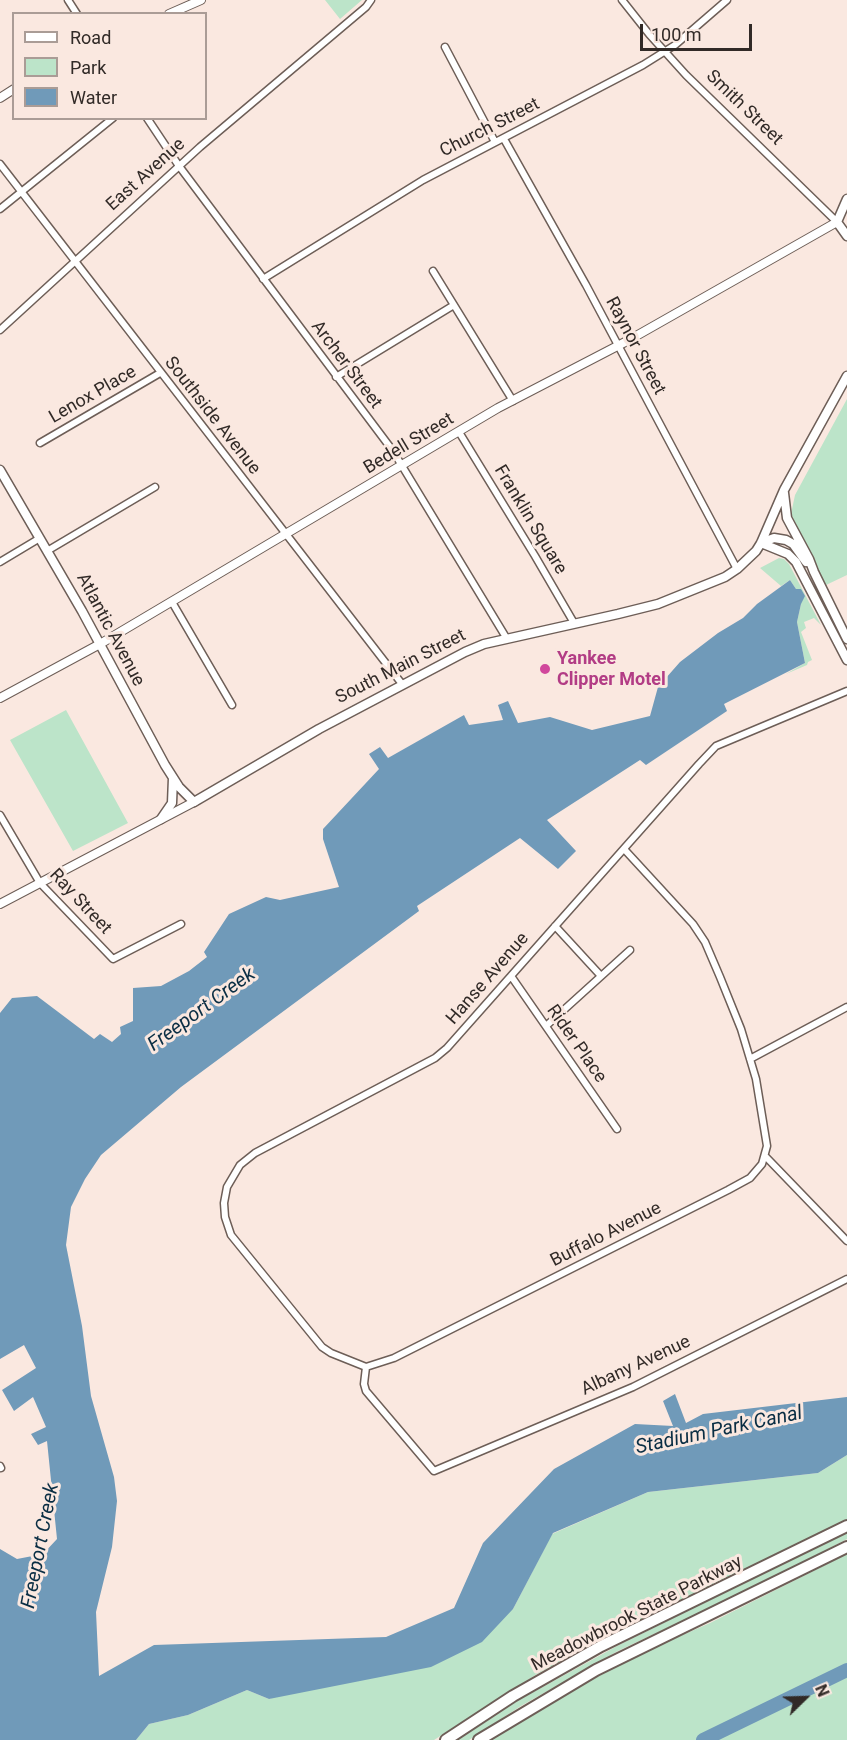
<!DOCTYPE html>
<style>
body{margin:0}
#map{position:relative;width:847px;height:1740px;overflow:hidden;background:#fae8e0;font-family:Roboto,sans-serif}
canvas{display:block}
.legend{position:absolute;left:12px;top:12px;width:195px;height:108px;box-sizing:border-box;background:#fae8e0;border:2px solid #aa9c96;margin:0;padding:8px 10px;list-style:none;font-size:18px;color:#312a27}
.legend li{display:flex;align-items:center;gap:12px;height:30px}
.legend b{width:30px;border:2px solid #aa9c96}
.north{position:absolute;left:775px;top:1668px;width:60px;height:60px;-webkit-text-stroke:4px #fae8e0;paint-order:stroke;rotate:67deg;font-size:16px;font-weight:700;line-height:24px;text-align:center;color:#312a27}
.north::after{content:'';display:block;margin:auto;width:21px;height:27px;background:#312a27;clip-path:polygon(50% 0,100% 100%,50% 72%,0 100%)}
.scale{position:absolute;left:640px;top:24px;width:112px;height:27px;box-sizing:border-box;border:3px solid #312a27;border-top:0;padding-left:8px;font-size:18px;line-height:21px;white-space:nowrap;color:#312a27;-webkit-text-stroke:4px #fae8e0;paint-order:stroke}
</style>
<div id="map">
<canvas width="847" height="1740"></canvas>
<ul class="legend">
<li><b style="height:8px;background:#fff"></b>Road</li>
<li><b style="height:16px;background:#bce4c9"></b>Park</li>
<li><b style="height:16px;background:#709ab9"></b>Water</li>
</ul>
<div class="north">N</div>
<div class="scale">100 m</div>
</div>
<script>
const c = document.querySelector('canvas').getContext('2d');
c.lineJoin = 'round';
function paint(path, color) { c.fillStyle = color; c.fill(path, 'evenodd'); }
const shape = rows => new Path2D(rows.map(r => 'M' + r).join(''));
function strokePath(path, color, width, dash) { c.strokeStyle = color; c.lineWidth = width; c.lineCap = dash ? 'butt' : 'round'; c.setLineDash(dash || []); c.stroke(path); }
function drawText(font, color, halo, rows, align = 'center') {
  c.font = font + ' Roboto,sans-serif'; c.lineWidth = 6; c.setLineDash([]); c.textBaseline = 'middle'; c.strokeStyle = halo; c.fillStyle = color; for (const [text, x, y, turn = 0] of rows) {
    c.save(); c.translate(x, y); c.rotate((+turn || 0) * Math.PI / 180); c.textAlign = isNaN(turn) ? turn : align; if (halo) c.strokeText(text, 0, 0); c.fillText(text, 0, 0); c.restore();
  }
}
paint(shape([
 [325,0,362,0,340,19],
 [847,399,847,575,826,585,791,514,795,495],
 [779,558,784,559,789,564,821,625,814,618,804,622,806,628,801,632,812,660,808,662,807,665,786,674,805,663,797,622,801,604,796,589,790,580,781,586,760,568],
 [66,710,128,823,73,851,10,740],
 [847,1455,847,1519,591,1645,537,1674,434,1740,136,1740,149,1724,188,1715,247,1690,269,1699,513,1609,552,1534,648,1492,818,1473],
 [847,1532,847,1539,773,1578,618,1651,521,1706,469,1740,458,1740,519,1700,617,1646],
 [847,1554,847,1740,491,1740,570,1691,655,1647,710,1623]
]), '#bce4c9');
paint(shape([
 [790,580,796,589,801,589,805,596,801,604,797,622,805,663,724,704,727,711,646,765,640,760,547,820,576,851,558,869,520,838,417,906,419,911,181,1087,101,1155,85,1179,71,1207,66,1245,82,1326,91,1396,114,1477,117,1501,112,1547,96,1612,99,1676,154,1645,386,1637,454,1608,483,1543,554,1469,635,1424,673,1426,663,1401,675,1394,686,1423,703,1414,847,1397,847,1455,818,1473,648,1492,553,1533,513,1609,482,1642,431,1667,269,1699,247,1690,188,1715,149,1724,136,1740,0,1740,0,1549,17,1559,43,1554,57,1539,47,1441,38,1445,31,1434,46,1427,33,1397,14,1411,2,1390,36,1368,24,1345,0,1359,0,1013,12,998,37,996,94,1039,100,1034,112,1042,121,1034,120,1027,133,1021,133,988,161,986,189,971,207,957,204,952,229,914,266,897,280,900,339,887,323,839,323,829,379,769,369,754,380,747,388,758,464,715,469,725,503,720,498,705,508,701,518,723,550,717,592,730,650,716,658,687,680,662,718,633,743,618,757,604]
]), '#709ab9');
strokePath(shape([
 [703,1740,847,1670]
]), '#709ab9', 14);
const minor = shape([
 [68,0,77,14],
 [622,0,649,34,686,75,837,222],
 [445,47,495,142],
 [147,118,179,166,393,451,507,639],
 [504,139,586,285,737,569],
 [0,164,402,684],
 [0,209,113,118],
 [433,271,513,401],
 [263,279,423,180,643,65,675,45,727,0],
 [0,330,200,147,366,7,371,0],
 [336,377,454,305],
 [459,432,535,556,574,623],
 [40,443,160,373],
 [47,551,155,487],
 [0,562,40,538],
 [172,602,232,705],
 [0,815,40,883,113,959,181,924],
 [624,849,693,924,705,942,720,977,741,1029,756,1079,767,1146,762,1164,750,1178,728,1190,394,1358,366,1367,331,1353,322,1347,231,1235,225,1217,224,1203,227,1187,240,1165,255,1153,435,1058,447,1048,699,764,716,746,847,691],
 [555,926,601,976],
 [511,976,617,1129],
 [546,1026,630,950],
 [750,1059,847,1007],
 [766,1157,847,1241],
 [366,1367,364,1384,366,1391,434,1471,633,1387,847,1279],
 [0,1466,1,1468]
]);
const tertiary = shape([
 [169,14,201,0],
 [0,98,14,89],
 [0,698,100,644,498,408,629,340,837,222],
 [0,904,194,802]
]);
const secondary = shape([
 [847,199,837,222,847,236],
 [0,470,82,611,165,765,179,787,194,802,319,729,465,652,484,644,618,614,658,604,725,577,737,569,756,551,761,543,784,490,847,376],
 [784,493,787,518,809,559,814,572,847,639],
 [761,543,788,554,796,562,847,660],
 [761,543,774,538,786,540,793,544,806,562],
 [161,819,172,803,173,778]
]);
const motorway = shape([
 [446,1740,513,1696,601,1646,847,1526],
 [479,1740,596,1670,847,1547]
]);
strokePath(minor, '#6d5e57', 9);
strokePath(tertiary, '#6d5e57', 10);
strokePath(secondary, '#6d5e57', 11);
strokePath(motorway, '#6d5e57', 14);
strokePath(minor, '#fff', 6);
strokePath(tertiary, '#fff', 8);
strokePath(secondary, '#fff', 8);
strokePath(motorway, '#fff', 10);
for (const [x, y, r, color] of [
 [545,669,6,"#d1479c"]
]) { const dot = new Path2D(); dot.arc(x, y, r, 0, 2 * Math.PI); c.fillStyle = color; c.fill(dot); strokePath(dot, '#fae8e0', 2); }
drawText('18px', '#312a27', '#fae8e0', [
 ["Smith Street",744,108,44],
 ["Church Street",490,128,-27],
 ["East Avenue",146,175,-42],
 ["Raynor Street",635,346,62],
 ["Archer Street",346,365,53],
 ["Lenox Place",93,395,-30],
 ["Southside Avenue",212,416,52],
 ["Bedell Street",409,444,-31],
 ["Franklin Square",530,520,59],
 ["Atlantic Avenue",110,630,62],
 ["South Main Street",401,667,-27],
 ["Ray Street",80,902,47],
 ["Hanse Avenue",488,979,-49],
 ["Rider Place",576,1044,55],
 ["Buffalo Avenue",606,1235,-27],
 ["Albany Avenue",636,1366,-25],
 ["Meadowbrook State Parkway",637,1614,-27]
]);
drawText('bold 18px', '#b23c85', '#fae8e0', [
 ["Yankee",557,659],
 ["Clipper Motel",557,680]
], 'left');
drawText('italic 20px', '#0a2e44', '#fae8e0', [
 ["Freeport Creek",202,1010,-36],
 ["Stadium Park Canal",719,1431,-12],
 ["Freeport Creek",41,1546,-79]
]);
</script>
